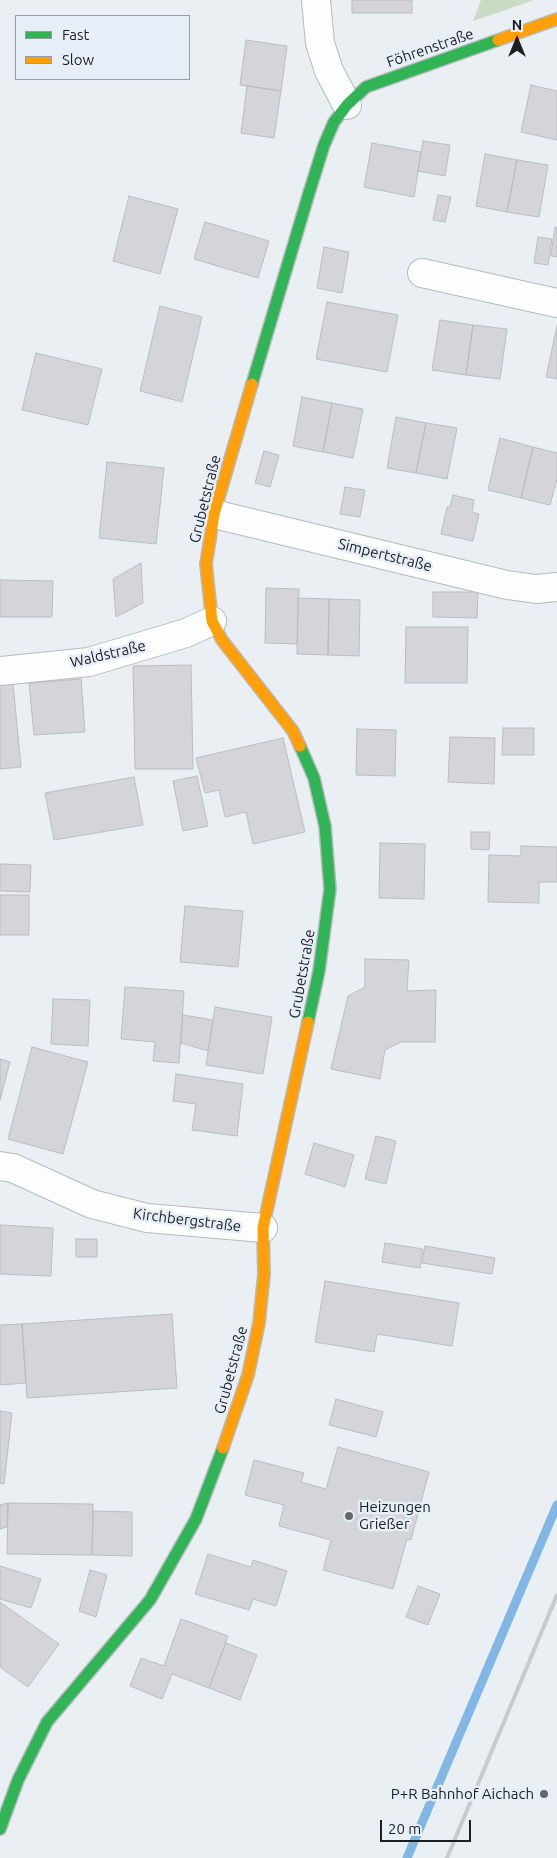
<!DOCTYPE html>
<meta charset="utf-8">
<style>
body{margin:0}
#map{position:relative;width:557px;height:1858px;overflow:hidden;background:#eaeff4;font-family:Ubuntu,sans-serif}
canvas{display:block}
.legend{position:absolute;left:15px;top:15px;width:175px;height:65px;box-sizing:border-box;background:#e6eff8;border:1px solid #959ca2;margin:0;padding:6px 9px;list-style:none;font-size:15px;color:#1c1f22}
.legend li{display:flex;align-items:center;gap:10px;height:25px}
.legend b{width:25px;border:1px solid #959ca2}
.north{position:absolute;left:492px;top:15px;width:50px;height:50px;-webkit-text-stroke:4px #e6eff8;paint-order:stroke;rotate:0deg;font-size:14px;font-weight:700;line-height:20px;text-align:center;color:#1c1f22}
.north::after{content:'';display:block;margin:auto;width:18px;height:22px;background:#1c1f22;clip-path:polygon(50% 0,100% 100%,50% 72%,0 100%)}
.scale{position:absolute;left:380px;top:1820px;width:91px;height:22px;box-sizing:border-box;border:2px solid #1c1f22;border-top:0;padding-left:6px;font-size:15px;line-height:18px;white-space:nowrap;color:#1c1f22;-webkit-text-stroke:4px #e6eff8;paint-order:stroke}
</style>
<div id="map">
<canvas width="557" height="1858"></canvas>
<ul class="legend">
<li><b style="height:6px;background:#30b455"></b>Fast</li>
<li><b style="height:6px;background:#ff9f0a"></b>Slow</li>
</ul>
<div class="north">N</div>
<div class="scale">20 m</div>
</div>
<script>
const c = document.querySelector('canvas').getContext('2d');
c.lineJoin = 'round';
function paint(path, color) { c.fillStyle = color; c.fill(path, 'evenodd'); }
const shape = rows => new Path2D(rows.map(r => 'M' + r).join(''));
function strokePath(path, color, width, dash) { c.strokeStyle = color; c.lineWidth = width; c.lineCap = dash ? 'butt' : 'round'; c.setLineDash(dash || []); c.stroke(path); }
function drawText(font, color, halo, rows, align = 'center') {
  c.font = font + ' Ubuntu,sans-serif'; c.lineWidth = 5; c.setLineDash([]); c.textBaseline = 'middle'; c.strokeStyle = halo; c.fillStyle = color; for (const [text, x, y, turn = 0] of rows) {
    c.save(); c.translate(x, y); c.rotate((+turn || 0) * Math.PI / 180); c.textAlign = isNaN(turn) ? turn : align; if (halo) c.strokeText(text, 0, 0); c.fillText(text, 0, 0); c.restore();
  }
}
paint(shape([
 [481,0,534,0,473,21]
]), '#c9dcc3');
strokePath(shape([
 [407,1858,557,1505]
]), '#81b7e5', 9);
const building = shape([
 [352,0,412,0,412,13,352,13,352,0],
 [246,40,287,46,281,91,240,85,246,40],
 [531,85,557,91,557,140,521,132,531,85],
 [247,86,281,91,274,138,241,133,247,86],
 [423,141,450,145,445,176,418,171,423,141],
 [372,143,421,152,414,197,364,187,372,143],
 [485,154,517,160,507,212,476,206,485,154],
 [517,160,548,165,539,217,507,212,517,160],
 [438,195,451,197,445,222,433,220,438,195],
 [129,196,178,209,160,274,113,261,129,196],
 [205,222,269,241,258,278,194,259,205,222],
 [555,227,557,228,557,257,551,256,555,227],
 [538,237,552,239,548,265,534,263,538,237],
 [324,247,349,252,342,293,317,288,324,247],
 [327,302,398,315,387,372,316,359,327,302],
 [160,306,202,317,182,402,140,391,160,306],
 [440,320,473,325,466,375,432,370,440,320],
 [473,325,507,329,500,379,466,375,473,325],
 [557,326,557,379,546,377,557,326],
 [36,353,102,369,88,425,22,410,36,353],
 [302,397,332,403,323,452,293,446,302,397],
 [332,403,363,409,353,458,323,452,332,403],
 [396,417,426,423,416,473,387,468,396,417],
 [426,423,457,428,447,479,416,473,426,423],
 [500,438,533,447,521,498,488,490,500,438],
 [533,447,557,453,557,479,550,505,521,498,533,447],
 [264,451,279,455,270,487,255,483,264,451],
 [107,462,164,468,156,544,99,538,107,462],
 [345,487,365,490,360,517,340,514,345,487],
 [453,495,474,500,472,512,479,514,473,541,441,534,447,507,450,507,453,495],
 [141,563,143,603,116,617,113,579,141,563],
 [0,580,53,581,52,617,0,617,0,580],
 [266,588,299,589,297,644,265,643,266,588],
 [433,592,478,592,477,618,433,617,433,592],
 [298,598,329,599,328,655,297,654,298,598],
 [329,599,360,600,359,656,328,655,329,599],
 [406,627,468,627,467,683,405,683,406,627],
 [191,665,193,769,135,769,133,666,191,665],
 [81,679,85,732,34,735,29,683,81,679],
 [13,684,21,767,0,769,0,685,13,684],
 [503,728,534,728,534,755,502,755,503,728],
 [357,729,396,730,395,776,356,775,357,729],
 [450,737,495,738,494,784,448,782,450,737],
 [283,738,305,832,253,844,246,812,225,817,219,790,205,793,196,758,283,738],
 [197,776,208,826,183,831,173,781,197,776],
 [134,777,143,825,54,840,45,793,134,777],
 [471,832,490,832,489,850,471,849,471,832],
 [380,843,425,844,424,899,379,898,380,843],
 [521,846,557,847,557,882,539,882,539,903,488,902,489,855,521,856,521,846],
 [0,864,31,865,30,892,0,891,0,864],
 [0,895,29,895,29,935,0,935,0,895],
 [185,906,243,911,238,967,180,962,185,906],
 [365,959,409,960,407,991,436,990,435,1042,401,1042,385,1050,380,1079,331,1069,348,996,365,987,365,959],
 [125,987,184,991,179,1063,153,1061,155,1042,121,1039,125,987],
 [53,999,90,1000,88,1046,51,1044,53,999],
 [215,1007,272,1017,263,1074,206,1065,215,1007],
 [183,1015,213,1020,208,1051,181,1043,183,1015],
 [32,1047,88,1062,63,1154,8,1139,32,1047],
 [0,1059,10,1062,0,1100,0,1059],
 [176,1074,243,1084,237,1136,192,1130,196,1104,173,1101,176,1074],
 [376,1136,396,1141,386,1184,365,1179,376,1136],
 [314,1143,354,1155,345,1187,305,1174,314,1143],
 [0,1225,53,1228,51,1276,0,1274,0,1225],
 [76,1239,97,1239,97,1257,76,1257,76,1239],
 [385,1243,423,1249,420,1268,382,1262,385,1243],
 [425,1246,495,1258,492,1274,422,1263,425,1246],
 [325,1281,459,1303,452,1346,377,1334,374,1352,315,1342,325,1281],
 [172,1314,177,1388,27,1398,22,1324,172,1314],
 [22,1324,26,1383,0,1385,0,1325,22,1324],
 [336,1399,383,1412,376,1437,329,1425,336,1399],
 [0,1411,12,1413,4,1484,0,1483,0,1411],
 [338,1447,429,1472,411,1540,407,1539,393,1589,323,1570,331,1540,279,1526,284,1505,245,1495,254,1460,304,1473,301,1482,326,1489,338,1447],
 [8,1503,93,1504,92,1555,7,1554,8,1503],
 [8,1503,7,1527,0,1529,0,1505,8,1503],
 [93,1511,132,1512,132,1556,92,1555,93,1511],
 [208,1554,251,1567,253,1560,287,1571,276,1606,253,1599,249,1610,195,1594,208,1554],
 [0,1566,41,1579,31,1608,0,1599,0,1566],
 [90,1570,107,1575,96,1617,79,1611,90,1570],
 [418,1586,440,1594,428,1625,406,1617,418,1586],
 [0,1602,59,1644,28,1687,0,1667,0,1602],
 [181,1619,228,1636,209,1688,172,1674,162,1699,130,1686,141,1658,164,1666,181,1619],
 [226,1643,257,1655,240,1700,209,1688,226,1643]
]);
paint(building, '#d4d5d9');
strokePath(building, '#bbbcc0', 1);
const street = shape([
 [316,0,320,43,329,71,347,105],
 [422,273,557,303],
 [214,514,507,585,536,589,557,587],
 [0,671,89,662,186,633,212,621],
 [0,1166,13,1168,92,1204,147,1218,263,1228]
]);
const fast = shape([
 [252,384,309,193,324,145,334,122,347,105,366,87,498,40],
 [300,746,314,778,325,826,330,889,319,971,308,1022],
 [0,1829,18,1780,47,1722,150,1600,196,1519,223,1448]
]);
const slow = shape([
 [498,40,557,19],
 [252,384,214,514,206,564,212,621,222,640,293,731,300,746],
 [223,1448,248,1375,259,1323,264,1274,263,1228,308,1022]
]);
strokePath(street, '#b6babe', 30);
strokePath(fast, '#b6babe', 14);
strokePath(slow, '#b6babe', 14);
strokePath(street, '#fcfdfd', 28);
strokePath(fast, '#30b455', 11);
strokePath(slow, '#ff9f0a', 11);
strokePath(shape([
 [447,1858,557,1595]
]), '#c8cacb', 4);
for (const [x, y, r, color] of [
 [349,1516,5,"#64686c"],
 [544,1794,5,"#64686c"]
]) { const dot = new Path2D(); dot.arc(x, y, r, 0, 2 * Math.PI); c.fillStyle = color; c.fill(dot); strokePath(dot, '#e6eff8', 2); }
drawText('15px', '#1c1f22', '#e6eff8', [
 ["Föhrenstraße",430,48,-19],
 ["Grubetstraße",205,499,-76],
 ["Simpertstraße",385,555,14],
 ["Waldstraße",108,654,-13],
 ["Grubetstraße",302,974,-80],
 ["Kirchbergstraße",187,1220,7],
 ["Grubetstraße",231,1370,-75]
]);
drawText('15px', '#1c1f22', '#e6eff8', [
 ["Heizungen",359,1507],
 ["Grießer",359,1524],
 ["P+R Bahnhof Aichach",534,1794,"right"]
], 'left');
</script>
